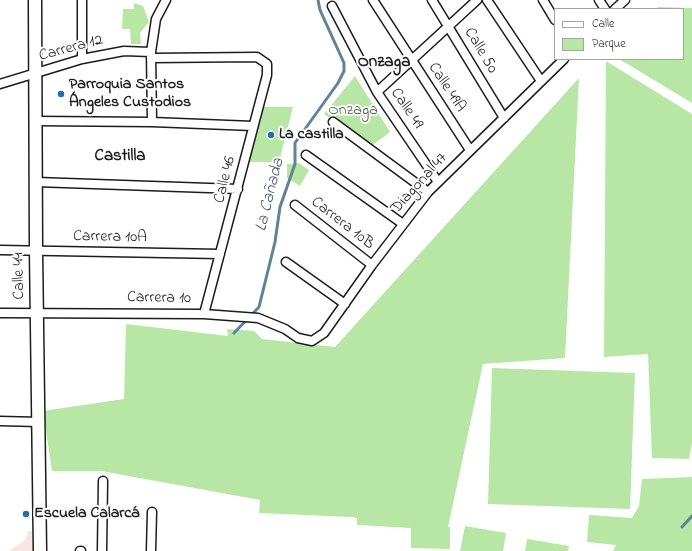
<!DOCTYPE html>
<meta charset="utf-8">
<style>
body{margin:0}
#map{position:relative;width:692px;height:551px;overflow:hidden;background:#fff;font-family:"Indie Flower",sans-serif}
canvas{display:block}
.legend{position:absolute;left:554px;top:8px;width:130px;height:52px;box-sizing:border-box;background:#fff;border:1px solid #a4a4a4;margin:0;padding:5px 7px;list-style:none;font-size:12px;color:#1c1c1c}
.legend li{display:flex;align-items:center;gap:8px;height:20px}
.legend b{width:20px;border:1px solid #a4a4a4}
</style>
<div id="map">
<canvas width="692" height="551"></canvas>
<ul class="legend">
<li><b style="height:5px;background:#fff"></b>Calle</li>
<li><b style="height:11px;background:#b8e6a5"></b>Parque</li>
</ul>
</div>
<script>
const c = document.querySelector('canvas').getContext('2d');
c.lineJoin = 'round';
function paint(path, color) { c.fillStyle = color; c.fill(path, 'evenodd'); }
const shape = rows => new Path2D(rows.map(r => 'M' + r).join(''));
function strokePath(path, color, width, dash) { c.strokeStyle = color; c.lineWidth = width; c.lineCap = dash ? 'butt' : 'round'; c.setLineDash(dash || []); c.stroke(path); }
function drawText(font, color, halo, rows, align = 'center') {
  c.font = font + ' "Indie Flower",sans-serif'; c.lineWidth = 4; c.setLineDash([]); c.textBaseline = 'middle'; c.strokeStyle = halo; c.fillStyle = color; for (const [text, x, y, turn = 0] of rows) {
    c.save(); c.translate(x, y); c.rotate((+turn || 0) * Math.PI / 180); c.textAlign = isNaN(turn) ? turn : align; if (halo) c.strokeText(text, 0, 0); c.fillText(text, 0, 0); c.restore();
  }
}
paint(shape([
 [39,530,38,551,9,551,25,540,28,531]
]), '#f7e6e3');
paint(shape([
 [134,3,143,6,149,22,140,33,141,44,131,44,130,29,122,29,123,9,134,9],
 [658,7,692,8,692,103,619,59,683,59,683,9,656,9],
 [606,61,692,114,692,443,689,459,652,458,648,354,604,357],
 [355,76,390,132,369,148,324,114],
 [579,78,565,358,483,364,448,527,450,527,450,549,411,548,411,528,357,525,357,518,351,517,259,513,260,500,101,471,52,471,43,411,124,399,126,324,228,336,227,329,254,331,262,339,335,347],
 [264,107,293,107,279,162,248,162],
 [299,163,309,170,300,186,287,178,287,164],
 [492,368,635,373,630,509,488,504],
 [692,477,692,551,613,551,616,545,587,542,589,515,632,518,639,506,642,479],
 [465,526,506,533,503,551,460,551],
 [527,539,569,546,568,551,525,551]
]), '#b8e6a5');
strokePath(shape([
 [234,333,259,307,275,242,280,207,295,164,295,143,338,83,344,71,344,63,320,10,318,0],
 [682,527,692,516]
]), '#61839a', 3);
const street = shape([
 [373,0,470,150],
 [432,0,504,118],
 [487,0,541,81],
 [543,0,555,20],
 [599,0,605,9],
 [332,6,377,92,438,182],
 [615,9,625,0],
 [151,58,257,57,267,64,267,75,204,314],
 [82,59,82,0],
 [0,84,82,59,124,51,151,52],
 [377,92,477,0],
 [36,121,152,122,253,126],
 [152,122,151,52,156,19,166,0],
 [333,122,428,192],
 [306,155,403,224],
 [36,182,238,189],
 [295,205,372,265],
 [0,250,220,254],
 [286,262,345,304],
 [0,313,204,314,258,318,285,329,298,338,312,341,324,333,372,265,428,192,564,59],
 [0,421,39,422],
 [80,551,81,551],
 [102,551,103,481],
 [151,551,152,512]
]);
const secondary = shape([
 [35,0,36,250,40,551]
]);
strokePath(street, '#1c1c1c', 11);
strokePath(secondary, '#1c1c1c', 15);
strokePath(street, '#fff', 8);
strokePath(secondary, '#fff', 12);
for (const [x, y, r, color] of [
 [61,94,4,"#1f6fb2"],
 [271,135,4,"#1f6fb2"],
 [26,514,4,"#1f6fb2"]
]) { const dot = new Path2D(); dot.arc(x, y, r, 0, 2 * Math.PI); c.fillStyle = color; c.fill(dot); strokePath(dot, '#fff', 1.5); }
drawText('16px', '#1c1c1c', '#fff', [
 ["Carrera 12",71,49,-15],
 ["Calle 50",480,51,59],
 ["Calle 49A",446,88,57],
 ["Calle 49",406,109,56],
 ["Calle 46",226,180,-76],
 ["Diagonal 47",420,184,-48],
 ["Carrera 10B",342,224,38],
 ["Carrera 10A",110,238,1],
 ["Calle 44",20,276,-91],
 ["Carrera 10",159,299,1]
]);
drawText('bold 16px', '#1c1c1c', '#fff', [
 ["Parroquia Santos",69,85],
 ["Ángeles Custodios",69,103],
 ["La castilla",279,135],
 ["Escuela Calarcá",34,514]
], 'left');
drawText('16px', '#4b5945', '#fff', [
 ["Onzaga",353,111]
]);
drawText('bold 17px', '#1c1c1c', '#fff', [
 ["Onzaga",384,63],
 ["Castilla",120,157]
]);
drawText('italic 17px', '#445866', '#fff', [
 ["La Cañada",271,195,-76]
]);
</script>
